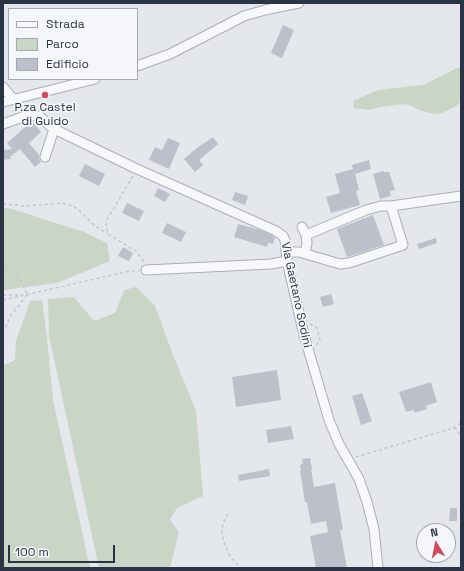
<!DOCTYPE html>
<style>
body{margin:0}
#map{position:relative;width:464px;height:571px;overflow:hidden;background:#e4e7ec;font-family:"Space Grotesk",sans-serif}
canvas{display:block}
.frame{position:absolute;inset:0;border:4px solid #2b3445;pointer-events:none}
.legend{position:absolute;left:8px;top:8px;width:130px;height:72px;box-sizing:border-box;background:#f4f6f9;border:1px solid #a4a8b1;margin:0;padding:5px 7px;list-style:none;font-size:12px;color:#2b3445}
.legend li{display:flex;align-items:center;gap:8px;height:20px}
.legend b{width:20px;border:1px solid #a4a8b1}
.north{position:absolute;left:416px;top:523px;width:40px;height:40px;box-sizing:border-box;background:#f4f6f9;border:1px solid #a4a8b1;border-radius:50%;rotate:350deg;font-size:11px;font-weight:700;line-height:16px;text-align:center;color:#2b3445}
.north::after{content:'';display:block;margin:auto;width:14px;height:18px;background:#d1495b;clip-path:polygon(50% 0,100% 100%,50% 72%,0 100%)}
.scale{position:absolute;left:8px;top:545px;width:107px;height:18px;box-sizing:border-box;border:2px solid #2b3445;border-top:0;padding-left:5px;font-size:12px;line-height:14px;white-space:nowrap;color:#2b3445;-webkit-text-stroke:3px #f4f6f9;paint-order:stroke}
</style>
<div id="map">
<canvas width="464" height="571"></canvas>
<div class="frame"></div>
<ul class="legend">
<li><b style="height:5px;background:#f7f8fa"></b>Strada</li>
<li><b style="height:11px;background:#c9d6c5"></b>Parco</li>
<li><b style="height:11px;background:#bbc0ca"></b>Edificio</li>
</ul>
<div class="north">N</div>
<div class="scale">100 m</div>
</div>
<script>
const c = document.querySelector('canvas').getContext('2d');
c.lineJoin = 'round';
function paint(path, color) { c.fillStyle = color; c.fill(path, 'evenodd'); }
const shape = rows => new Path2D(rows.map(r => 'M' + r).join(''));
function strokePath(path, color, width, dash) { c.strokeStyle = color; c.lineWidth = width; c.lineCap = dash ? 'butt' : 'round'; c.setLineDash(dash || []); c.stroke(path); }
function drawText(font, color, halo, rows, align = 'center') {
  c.font = font + ' "Space Grotesk",sans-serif'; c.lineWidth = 3.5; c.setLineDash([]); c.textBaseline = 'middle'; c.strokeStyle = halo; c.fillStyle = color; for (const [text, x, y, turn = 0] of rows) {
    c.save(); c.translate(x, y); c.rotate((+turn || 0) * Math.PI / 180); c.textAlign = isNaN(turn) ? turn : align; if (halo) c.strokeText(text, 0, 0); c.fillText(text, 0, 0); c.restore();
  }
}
paint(shape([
 [461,66,461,101,455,107,439,114,430,113,419,110,412,106,404,104,386,106,368,110,354,108,353,101,378,90,423,85],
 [3,208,12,209,84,232,107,243,110,261,57,283,3,290],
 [136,287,155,306,173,355,196,410,203,496,177,508,170,520,179,532,170,568,99,568,49,336,48,299,74,297,94,321,115,313,124,290],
 [42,300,47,337,53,400,90,568,3,568,3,366,15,360,16,341,30,301]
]), '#c9d6c5');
paint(shape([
 [283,25,294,30,282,58,271,53],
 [32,121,41,132,29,143,39,155,39,159,41,162,35,167,20,149,10,157,11,159,3,160,3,150,12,149,7,143],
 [213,137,218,144,199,160,203,165,195,172,184,159,197,148],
 [168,138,180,143,169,169,149,160,155,147,162,150],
 [369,160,371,169,355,174,359,190,356,191,360,205,331,213,326,197,340,193,335,174,353,169,352,165],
 [85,164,105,174,99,186,79,176],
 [384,171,384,172,389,172,395,190,390,191,391,196,380,199,373,174],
 [158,188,170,194,165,202,154,196],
 [235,192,248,196,245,205,232,200],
 [127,203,144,211,139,221,122,213],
 [373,215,384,245,347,257,337,229],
 [167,223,186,232,181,242,162,233],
 [238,224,260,230,273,236,275,238,273,244,268,243,267,247,234,237],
 [436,238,437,243,419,249,417,244],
 [123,247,133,253,129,261,118,256],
 [331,294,334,304,323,307,320,297],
 [277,370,281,400,236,407,232,377],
 [431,382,437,402,426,406,427,409,415,413,414,410,406,412,399,392],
 [362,393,372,421,361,425,352,396],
 [291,426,294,439,268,443,266,430],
 [310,458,312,469,311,469,314,487,335,483,343,530,340,530,347,568,316,568,310,536,328,532,326,521,311,524,307,502,305,502,300,471,301,471,300,465,303,464,302,459],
 [269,469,270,476,239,481,238,475],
 [450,508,457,508,457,521,449,521]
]), '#bbc0ca');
const minor = shape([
 [137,66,170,54,244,16,265,10,299,3],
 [3,87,13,99],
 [3,102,95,79],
 [3,124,28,115,39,116,54,129,137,169,276,231,283,236,285,240,287,261,304,335,329,420,339,444,359,479,367,502,374,529,378,568],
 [45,157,54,129],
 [302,227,306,235,307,243,305,254],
 [306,235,366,210,381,206,391,206,461,196],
 [286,252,299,252,340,264,349,263,403,245,391,206],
 [146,270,271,264,287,261]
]);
strokePath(minor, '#a9aeb7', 11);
strokePath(shape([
 [133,176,108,218,106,225,108,234,137,252,144,262],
 [3,204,25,206,62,203,70,205,78,209,95,226,108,234],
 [3,263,22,282,27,294],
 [3,295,23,295],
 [3,300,130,271,139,271],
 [310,324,317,328,320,340,316,347],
 [3,333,11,315,27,295],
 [453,428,461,423],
 [356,457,453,428,457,429,461,439],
 [228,514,223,523,222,532,224,542,230,556,240,568]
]), '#c2c5cb', 1.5, [3, 3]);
strokePath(minor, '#f7f8fa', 9);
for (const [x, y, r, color] of [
 [45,95,4,"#d1495b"]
]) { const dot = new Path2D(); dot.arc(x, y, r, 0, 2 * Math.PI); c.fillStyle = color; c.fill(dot); strokePath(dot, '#f4f6f9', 1.5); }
drawText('12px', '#2b3445', '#f4f6f9', [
 ["P.za Castel",45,108],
 ["di Guido",45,122]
]);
drawText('12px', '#2b3445', '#f4f6f9', [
 ["Via Gaetano Sodini",296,295,78]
]);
</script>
